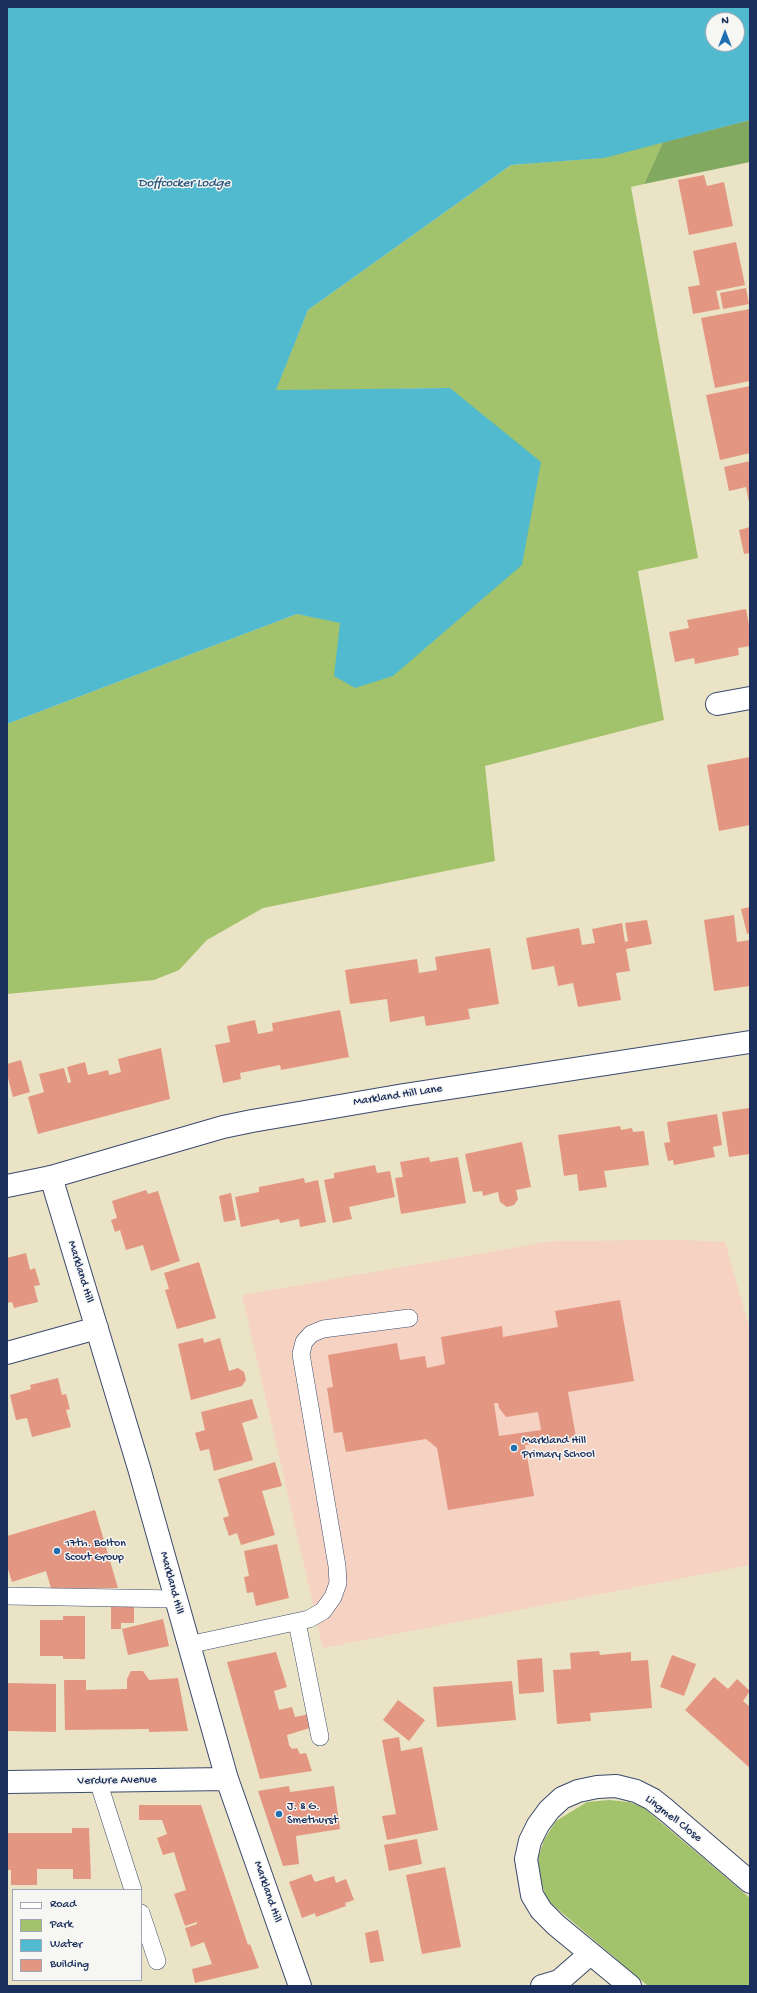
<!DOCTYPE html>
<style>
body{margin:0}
#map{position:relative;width:757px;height:1993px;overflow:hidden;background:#ebe3c5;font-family:"Gochi Hand",sans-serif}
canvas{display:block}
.frame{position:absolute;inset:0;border:8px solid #1b2f5e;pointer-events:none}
.legend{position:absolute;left:12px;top:1889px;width:130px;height:92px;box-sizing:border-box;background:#f6f6f2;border:1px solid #9ea6b7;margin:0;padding:5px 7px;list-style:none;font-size:12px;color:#1b2f5e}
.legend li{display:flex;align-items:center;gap:8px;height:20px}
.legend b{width:20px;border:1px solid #9ea6b7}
.north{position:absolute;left:705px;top:12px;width:40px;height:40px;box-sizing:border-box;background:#f6f6f2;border:1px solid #9ea6b7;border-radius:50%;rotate:0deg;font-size:11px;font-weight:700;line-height:16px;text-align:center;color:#1b2f5e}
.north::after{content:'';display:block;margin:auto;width:14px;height:18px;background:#1f6fb2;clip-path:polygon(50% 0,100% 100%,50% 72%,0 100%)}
</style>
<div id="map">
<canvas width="757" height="1993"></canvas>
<div class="frame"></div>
<ul class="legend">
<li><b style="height:5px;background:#fff"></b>Road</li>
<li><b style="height:11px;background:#a2c36b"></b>Park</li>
<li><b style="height:11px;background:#51bace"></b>Water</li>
<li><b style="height:11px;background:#e39782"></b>Building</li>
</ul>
<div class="north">N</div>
</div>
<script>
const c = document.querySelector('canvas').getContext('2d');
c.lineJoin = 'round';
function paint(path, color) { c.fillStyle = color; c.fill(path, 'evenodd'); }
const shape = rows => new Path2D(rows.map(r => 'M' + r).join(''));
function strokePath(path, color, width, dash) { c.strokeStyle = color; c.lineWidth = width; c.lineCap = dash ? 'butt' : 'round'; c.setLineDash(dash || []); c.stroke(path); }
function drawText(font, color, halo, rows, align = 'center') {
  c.font = font + ' "Gochi Hand",sans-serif'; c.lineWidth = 3; c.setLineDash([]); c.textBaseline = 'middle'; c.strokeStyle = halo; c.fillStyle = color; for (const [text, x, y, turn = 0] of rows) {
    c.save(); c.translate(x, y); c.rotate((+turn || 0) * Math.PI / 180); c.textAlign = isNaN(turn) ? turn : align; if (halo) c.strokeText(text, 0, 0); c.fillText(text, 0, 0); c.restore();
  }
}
paint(shape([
 [679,1240,725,1242,750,1330,750,1565,323,1648,242,1295,553,1241]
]), '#f6d2c3');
paint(shape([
 [663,142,644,184,631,187,698,558,638,571,664,720,485,766,495,861,263,908,207,940,179,970,154,980,7,994,7,724,297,614,340,622,450,388,275,391,308,310,511,165,600,158],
 [609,1800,629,1802,644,1808,750,1898,750,1986,648,1986,547,1900,541,1881,538,1858,544,1840,556,1821,587,1802]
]), '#a2c36b');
paint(shape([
 [750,120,750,162,644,184,663,142]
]), '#81a95f');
paint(shape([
 [7,7,750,7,750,120,604,158,511,165,308,310,276,390,450,388,541,462,522,565,393,676,355,688,334,676,340,623,297,614,7,724],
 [713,20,737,20,737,44,713,44]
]), '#51bace');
paint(shape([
 [704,175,707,186,724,182,733,226,689,235,678,180],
 [736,242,745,285,716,291,720,309,693,314,688,287,700,285,693,251],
 [746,288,749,304,723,309,720,293],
 [750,309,750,381,715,388,701,318],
 [750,386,750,453,720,460,706,395],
 [750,461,750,502,749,502,746,487,729,491,724,467],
 [750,527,750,553,744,554,739,530],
 [746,609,750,630,750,646,738,648,739,655,695,664,694,658,675,662,669,632,689,628,687,620],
 [750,757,750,825,719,831,707,765],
 [750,907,750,933,747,934,741,909],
 [734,915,737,942,750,940,750,986,714,991,704,920],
 [647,920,652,944,626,949,630,971,616,973,621,1000,578,1007,573,983,558,986,554,966,532,970,526,938,579,928,582,945,595,943,592,929,622,923,625,942,628,941,625,923],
 [490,948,499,1004,468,1009,470,1019,426,1026,424,1016,390,1022,387,999,350,1004,345,970,417,959,419,973,437,970,435,957],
 [340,1010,349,1057,281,1070,280,1065,240,1073,241,1079,223,1083,215,1045,230,1042,227,1026,255,1020,258,1034,273,1031,272,1023],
 [161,1048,170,1099,38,1134,28,1097,44,1092,39,1074,64,1068,68,1083,71,1082,67,1067,85,1062,88,1075,108,1070,109,1075,121,1072,118,1059],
 [21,1060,30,1092,13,1097,7,1074,7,1064],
 [749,1108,750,1154,729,1157,722,1112],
 [717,1114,722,1145,713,1147,715,1157,674,1165,673,1160,668,1161,664,1143,670,1142,667,1122],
 [620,1126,621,1130,632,1128,633,1132,644,1131,649,1165,604,1171,607,1187,579,1191,577,1174,564,1176,558,1135],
 [522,1142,531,1187,516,1190,518,1199,514,1205,507,1207,500,1202,498,1192,483,1196,482,1191,473,1192,465,1154],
 [429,1157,430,1162,458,1157,466,1203,401,1214,395,1178,403,1177,400,1162],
 [375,1165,377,1173,390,1171,395,1197,349,1207,352,1219,333,1223,324,1180,334,1178,334,1173],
 [304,1178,305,1183,318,1180,326,1222,300,1227,299,1219,280,1223,279,1219,241,1227,235,1197,259,1192,259,1187],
 [146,1190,148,1194,158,1191,180,1261,151,1271,143,1245,126,1250,120,1230,115,1232,111,1220,117,1218,112,1201],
 [231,1193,236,1220,224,1222,219,1196],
 [26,1253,30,1270,35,1268,40,1285,34,1286,38,1302,14,1308,12,1302,7,1303,7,1258],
 [199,1262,216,1318,177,1329,165,1290,169,1289,164,1273],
 [620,1300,634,1381,568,1392,576,1437,525,1445,534,1496,448,1510,437,1448,426,1439,346,1452,342,1432,334,1433,327,1388,333,1387,328,1355,397,1343,400,1360,425,1356,427,1368,445,1364,441,1337,502,1326,503,1337,558,1327,555,1311],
 [494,1403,498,1403,499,1408,506,1417,538,1412,541,1430,499,1436],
 [203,1338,204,1343,220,1338,229,1371,238,1368,244,1372,246,1380,242,1386,191,1400,178,1344],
 [58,1378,62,1395,66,1394,70,1409,66,1410,71,1427,32,1437,27,1418,16,1420,10,1395,31,1389,30,1385],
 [252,1399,258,1418,242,1423,253,1460,214,1471,209,1449,200,1451,195,1433,205,1430,201,1412],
 [275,1462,282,1486,262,1491,275,1535,241,1545,237,1533,229,1536,223,1518,229,1516,218,1479],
 [95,1510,118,1588,51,1588,46,1571,12,1582,7,1566,7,1536],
 [277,1544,289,1598,256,1606,253,1592,247,1593,244,1577,249,1576,244,1551],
 [111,1605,134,1605,134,1623,121,1623,121,1629,111,1629],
 [63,1616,85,1616,85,1659,63,1659,63,1656,40,1656,40,1620,63,1620],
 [163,1619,169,1646,128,1655,122,1629],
 [599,1651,600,1655,631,1652,631,1661,648,1660,652,1708,590,1713,591,1721,557,1724,553,1670,571,1669,570,1653],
 [276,1652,287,1687,274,1691,279,1710,292,1707,295,1717,309,1714,313,1727,287,1735,289,1745,292,1749,297,1748,300,1754,306,1753,312,1771,260,1779,227,1662],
 [672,1655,696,1664,684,1696,660,1687],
 [542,1658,544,1692,519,1694,517,1660],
 [131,1671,143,1671,149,1680,178,1678,188,1731,149,1732,149,1729,65,1730,64,1680,86,1680,86,1690,127,1689,127,1679],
 [714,1677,728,1689,737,1679,750,1691,743,1701,750,1707,750,1768,685,1710],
 [512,1681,516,1720,437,1727,433,1687],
 [7,1683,56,1684,56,1732,7,1731],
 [398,1700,425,1720,409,1741,383,1720],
 [399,1737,401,1751,422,1747,438,1830,387,1840,382,1816,396,1814,382,1740],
 [289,1786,290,1792,334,1786,340,1829,296,1836,299,1864,283,1866,258,1791],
 [139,1805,201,1805,248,1945,250,1944,259,1968,195,1983,192,1969,212,1964,204,1942,191,1947,185,1928,197,1924,197,1922,185,1926,174,1894,186,1890,174,1852,163,1855,157,1838,167,1834,162,1820,139,1820],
 [72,1828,89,1828,91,1879,73,1879,73,1869,37,1869,37,1885,11,1885,11,1870,7,1870,7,1833,72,1833],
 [417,1839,422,1864,389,1871,384,1845],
 [445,1867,461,1947,422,1954,406,1875],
 [311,1874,315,1882,334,1876,336,1883,346,1879,354,1900,345,1903,346,1906,316,1917,315,1913,302,1918,289,1882],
 [378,1930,384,1961,370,1963,365,1933]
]), '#e39782');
const service = shape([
 [7,1596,176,1599],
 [297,1622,320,1737],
 [188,1645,309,1619,323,1611,333,1597,338,1583,337,1566,301,1354,304,1342,311,1334,323,1329,409,1318],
 [98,1781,133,1890],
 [141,1913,157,1961]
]);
const minor = shape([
 [717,704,750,698],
 [51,1177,139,1468,227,1779,300,1986],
 [7,1353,97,1328],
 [7,1782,227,1779],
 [542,1986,559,1981,590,1954],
 [630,1986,556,1925,541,1910,532,1895,526,1859,530,1841,538,1825,549,1810,562,1798,578,1791,597,1787,616,1786,636,1791,652,1799,666,1810,750,1882]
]);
const tertiary = shape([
 [7,1186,51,1177,223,1127,252,1121,404,1095,750,1042]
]);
strokePath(service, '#3a4a6d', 18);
strokePath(minor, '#3a4a6d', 24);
strokePath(tertiary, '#3a4a6d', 24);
strokePath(service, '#fff', 17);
strokePath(minor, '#fff', 22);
strokePath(tertiary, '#fff', 22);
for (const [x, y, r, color] of [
 [514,1448,4,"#1f6fb2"],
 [57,1551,4,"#1f6fb2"],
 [279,1814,4,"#1f6fb2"]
]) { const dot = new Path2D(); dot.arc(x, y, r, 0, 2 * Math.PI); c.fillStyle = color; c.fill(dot); strokePath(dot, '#f6f6f2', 1.5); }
drawText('12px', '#1b2f5e', '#f6f6f2', [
 ["Markland Hill Lane",398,1096,-9],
 ["Markland Hill",80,1272,73],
 ["Markland Hill",171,1583,75],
 ["Verdure Avenue",117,1781,-1],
 ["Lingmell Close",673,1819,38],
 ["Markland Hill",267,1892,71]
]);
drawText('12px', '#1b2f5e', '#f6f6f2', [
 ["Markland Hill",522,1441],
 ["Primary School",522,1455],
 ["17th. Bolton",65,1544],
 ["Scout Group",65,1558],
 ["J. & G.",287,1807],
 ["Smethurst",287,1821]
], 'left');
drawText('italic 13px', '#2b5980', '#f6f6f2', [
 ["Doffcocker Lodge",184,184]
]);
</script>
